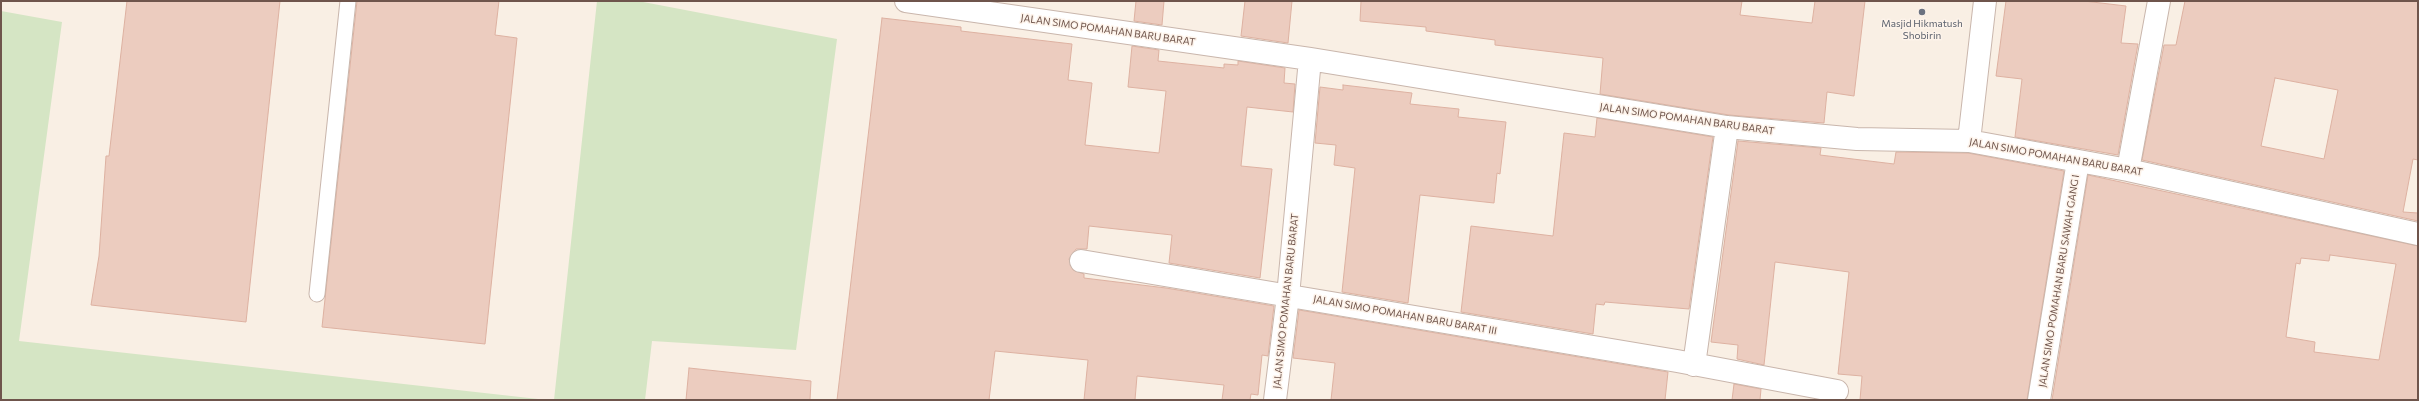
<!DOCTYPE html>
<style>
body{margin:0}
#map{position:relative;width:2419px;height:401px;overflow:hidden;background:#f9efe4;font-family:Commissioner,sans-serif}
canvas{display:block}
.frame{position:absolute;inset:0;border:2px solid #6f554c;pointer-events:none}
</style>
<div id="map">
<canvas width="2419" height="401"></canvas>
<div class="frame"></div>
</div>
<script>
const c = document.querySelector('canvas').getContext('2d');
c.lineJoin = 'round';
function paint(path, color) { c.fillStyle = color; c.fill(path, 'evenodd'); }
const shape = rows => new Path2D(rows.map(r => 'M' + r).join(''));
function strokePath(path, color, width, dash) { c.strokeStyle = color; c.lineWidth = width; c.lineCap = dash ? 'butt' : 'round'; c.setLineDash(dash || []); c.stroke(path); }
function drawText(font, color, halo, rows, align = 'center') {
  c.font = font + ' Commissioner,sans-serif'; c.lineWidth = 3; c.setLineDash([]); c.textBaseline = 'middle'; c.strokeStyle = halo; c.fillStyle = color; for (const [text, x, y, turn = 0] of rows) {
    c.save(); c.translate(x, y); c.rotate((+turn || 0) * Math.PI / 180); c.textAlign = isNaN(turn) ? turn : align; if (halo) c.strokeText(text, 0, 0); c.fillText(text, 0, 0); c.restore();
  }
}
paint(shape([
 [597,1,638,1,837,39,796,350,652,341,645,400,554,400],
 [1,11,62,22,19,341,547,400,1,400]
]), '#d5e5c4');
const building = shape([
 [127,1,280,1,246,322,91,305,99,256,106,156,109,156,127,1],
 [357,1,499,1,495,35,517,38,485,344,322,327,357,1],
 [1136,1,1164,1,1162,25,1134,21,1136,1],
 [1245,1,1292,1,1288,43,1241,36,1245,1],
 [1361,1,1742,1,1740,15,1812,23,1815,1,1865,1,1854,96,1827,92,1824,123,1729,115,1600,94,1603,58,1495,45,1495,40,1426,31,1426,27,1360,21,1361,1],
 [2006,1,2084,1,2126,6,2121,43,2138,44,2118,155,2015,137,2022,79,1996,76,2006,1],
 [2185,1,2418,1,2418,160,2413,159,2403,212,2418,213,2418,221,2142,160,2164,45,2176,45,2185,1],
 [2275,78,2338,90,2324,159,2261,146,2275,78],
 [882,18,961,27,961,31,1072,44,1068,80,1092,83,1085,145,1159,153,1166,91,1128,87,1132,46,1159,50,1158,61,1224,68,1224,64,1238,65,1238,61,1285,68,1284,83,1295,84,1293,112,1247,107,1241,166,1272,169,1260,278,1169,263,1172,235,1089,226,1087,249,1076,249,1069,259,1073,270,1084,274,1084,278,1166,288,1274,306,1268,356,1262,355,1258,395,1251,394,1250,400,1222,400,1224,385,1137,376,1135,400,1084,400,1088,360,995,351,989,400,837,400,882,18],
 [1343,85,1412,93,1410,104,1459,109,1458,117,1506,122,1500,174,1497,173,1494,203,1420,195,1408,303,1342,292,1355,168,1334,165,1336,145,1315,143,1320,87,1343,90,1343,85],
 [1597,118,1713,137,1689,309,1605,302,1604,305,1596,304,1593,334,1461,312,1471,226,1553,236,1564,133,1595,137,1597,118],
 [1738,141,1821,148,1820,155,1894,164,1896,152,1968,153,2064,171,2027,400,1860,400,1862,376,1838,374,1849,272,1775,262,1764,365,1737,359,1738,345,1711,342,1738,141],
 [2088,175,2418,246,2418,400,2052,400,2088,175],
 [2330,255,2396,264,2379,360,2314,352,2315,342,2286,337,2296,263,2300,264,2301,258,2329,261,2330,255],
 [1299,310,1668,372,1665,400,1331,400,1335,363,1293,358,1299,310],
 [689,368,811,381,810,400,686,400,689,368],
 [1734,384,1761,389,1760,400,1732,400,1734,384]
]);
paint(building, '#ecccbf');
strokePath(building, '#ddb1a1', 1);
const service = shape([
 [317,294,348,1]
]);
const minor = shape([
 [906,1,1310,59,1727,127,1857,139,1969,141,2128,170,2418,234],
 [1969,141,1985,1],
 [2128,170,2159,1],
 [1081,261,1677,361,1837,391],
 [1694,365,1727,127],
 [1275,400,1288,296,1310,59],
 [2039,400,2078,161]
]);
strokePath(service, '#c9b6ac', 17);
strokePath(minor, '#c9b6ac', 24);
strokePath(service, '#fff', 15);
strokePath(minor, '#fff', 22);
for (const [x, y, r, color] of [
 [1922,12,4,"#6b7280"]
]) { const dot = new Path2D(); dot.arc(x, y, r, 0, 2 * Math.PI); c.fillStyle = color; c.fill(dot); strokePath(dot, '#fdf3ea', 1.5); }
drawText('10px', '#5b616d', '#fdf3ea', [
 ["Masjid Hikmatush",1922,24],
 ["Shobirin",1922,36]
]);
drawText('10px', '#6f554c', '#fdf3ea', [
 ["JALAN SIMO POMAHAN BARU BARAT",1108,30,8],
 ["JALAN SIMO POMAHAN BARU BARAT",1687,119,8],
 ["JALAN SIMO POMAHAN BARU BARAT",2056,157,10],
 ["JALAN SIMO POMAHAN BARU SAWAH GANG I",2059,281,-81],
 ["JALAN SIMO POMAHAN BARU BARAT",1286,301,-84],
 ["JALAN SIMO POMAHAN BARU BARAT III",1405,315,10]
]);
</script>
